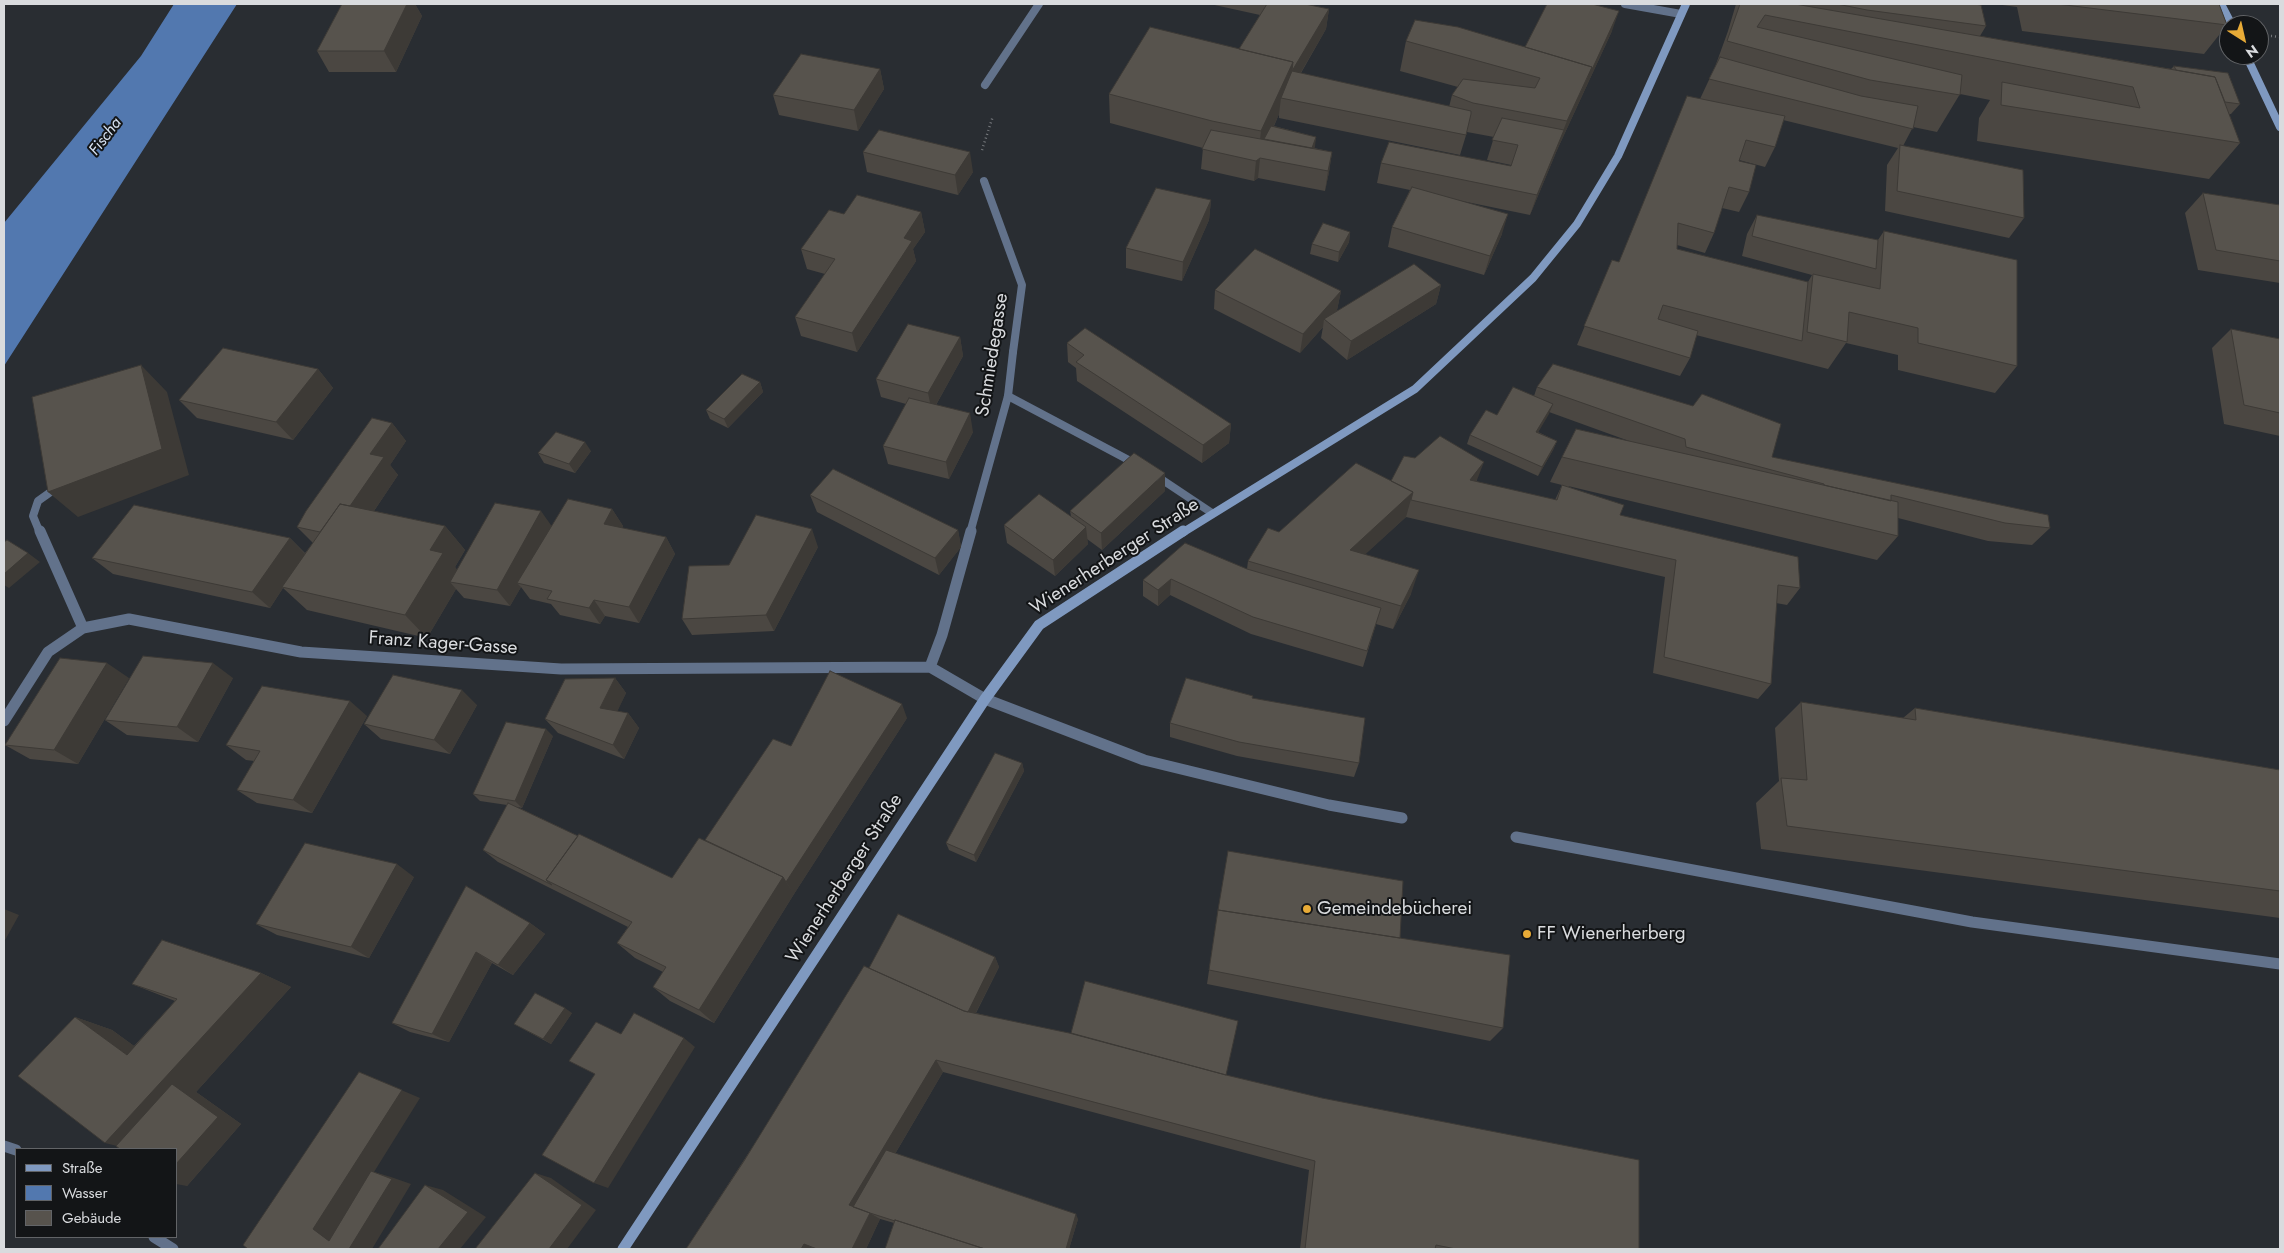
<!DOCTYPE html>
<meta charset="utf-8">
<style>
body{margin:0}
#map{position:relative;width:2284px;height:1253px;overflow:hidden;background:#292d32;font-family:Jost,sans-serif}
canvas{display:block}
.frame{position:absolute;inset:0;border:5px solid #d9dbde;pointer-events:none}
.legend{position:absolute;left:15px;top:1148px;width:162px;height:90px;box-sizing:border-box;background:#131517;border:1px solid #626467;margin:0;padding:6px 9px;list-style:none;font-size:15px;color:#d9dbde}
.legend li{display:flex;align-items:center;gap:10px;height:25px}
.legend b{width:25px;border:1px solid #626467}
.north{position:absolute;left:2219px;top:15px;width:50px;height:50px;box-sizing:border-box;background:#131517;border:1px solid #626467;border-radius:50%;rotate:145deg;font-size:14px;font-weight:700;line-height:20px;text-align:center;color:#d9dbde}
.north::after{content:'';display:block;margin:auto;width:18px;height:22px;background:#e8ab37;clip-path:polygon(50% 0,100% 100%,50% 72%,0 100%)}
</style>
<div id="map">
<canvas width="2284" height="1253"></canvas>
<div class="frame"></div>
<ul class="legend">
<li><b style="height:6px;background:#7f99c0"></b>Straße</li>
<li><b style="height:14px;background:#5278af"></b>Wasser</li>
<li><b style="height:14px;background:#57534d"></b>Gebäude</li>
</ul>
<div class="north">N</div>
</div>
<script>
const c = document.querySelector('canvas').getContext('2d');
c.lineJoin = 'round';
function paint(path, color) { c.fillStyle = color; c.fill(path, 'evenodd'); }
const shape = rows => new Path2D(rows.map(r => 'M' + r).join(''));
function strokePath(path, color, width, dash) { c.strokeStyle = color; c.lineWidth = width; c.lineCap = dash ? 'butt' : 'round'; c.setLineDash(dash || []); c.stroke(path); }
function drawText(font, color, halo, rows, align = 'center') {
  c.font = font + ' Jost,sans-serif'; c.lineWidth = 4; c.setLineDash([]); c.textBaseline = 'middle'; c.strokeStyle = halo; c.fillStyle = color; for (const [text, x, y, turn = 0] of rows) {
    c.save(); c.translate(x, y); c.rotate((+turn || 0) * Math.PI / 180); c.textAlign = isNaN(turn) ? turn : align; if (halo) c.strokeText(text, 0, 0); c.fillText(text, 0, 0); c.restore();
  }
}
paint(shape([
 [174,4,237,4,4,366,4,223,141,56]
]), '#5278af');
strokePath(shape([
 [2271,36,2280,37],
 [982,150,993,116]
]), '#777a7e', 2.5, [1, 3]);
strokePath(shape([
 [984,181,1022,285,1013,352],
 [1008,396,1138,465],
 [1155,475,1212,513],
 [40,533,33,516,38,501,59,486]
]), '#62728b', 8);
strokePath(shape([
 [40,531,83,628],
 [985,699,1144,760,1329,805,1402,818],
 [1516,837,1972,922,2280,964]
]), '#62728b', 11);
strokePath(shape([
 [1625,4,1681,14],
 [985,85,1039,4],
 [970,533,1008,396,1013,352]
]), '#62728b', 8);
strokePath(shape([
 [971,531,942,635,930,667,985,699],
 [4,721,48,652,83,628,129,619,301,652,561,669,930,667],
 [4,1146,16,1150],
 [154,1237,173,1249]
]), '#62728b', 11);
strokePath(shape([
 [2221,4,2232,25],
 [2246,55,2280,127],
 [1182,533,1415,389,1533,278,1577,224,1618,156,1686,4]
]), '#7f99c0', 8);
strokePath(shape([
 [623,1249,985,699,1039,625,1183,531]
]), '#7f99c0', 11);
paint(shape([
 [342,4,415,4,422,16,396,72,329,72,317,51],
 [1210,4,1305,4,1329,9,1326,29,1301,73,1449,107,1452,95,1458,87,1400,71,1406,41,1525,47,1612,31,1557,150,1530,215,1457,200,1502,234,1484,275,1388,247,1392,227,1410,190,1377,183,1381,163,1511,166,1511,165,1487,160,1494,137,1467,132,1460,155,1279,118,1279,114,1274,126,1316,137,1314,148,1332,152,1329,172,1325,191,1258,178,1254,181,1201,169,1203,148,1110,123,1109,94,1239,49,1260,15],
 [1736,4,1974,4,1986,26,1980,36,2171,69,2174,66,2240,104,2231,114,2229,114,2240,143,2209,179,1977,141,1979,118,1990,100,1960,94,1937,132,1913,127,1903,146,2024,218,2009,238,1885,211,1887,165,1898,148,1783,120,1775,147,1765,167,1739,160,1749,192,1739,212,1722,208,1714,233,1705,253,1677,245,1677,249,1808,282,1812,275,1742,256,1747,234,1757,215,1878,240,1884,231,2017,366,1995,393,1898,370,1898,355,1846,343,1828,369,1696,335,1690,358,1680,376,1577,345,1612,260,1619,262,1700,99,1715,67,1728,31],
 [1995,4,2219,4,2227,25,2204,54,2022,31,2017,7],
 [880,69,884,89,858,131,779,115,773,95],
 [863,152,973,172,958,195,867,172],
 [2203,193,2280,205,2280,283,2198,270,2185,213],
 [1211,200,1209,220,1182,281,1126,268,1126,248],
 [921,212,925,232,913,249,916,261,857,352,801,336,795,317,825,274,807,269,801,249,844,214],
 [1350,232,1349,242,1338,262,1310,254,1312,244],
 [1441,285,1436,304,1347,360,1321,338,1323,327,1300,353,1214,309,1215,290,1341,291,1337,310,1336,311],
 [2231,329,2280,339,2280,436,2224,424,2212,348],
 [960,337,963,356,936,405,973,432,949,479,888,464,883,446,906,404,881,397,876,379],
 [1067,343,1231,424,1229,443,1202,463,1077,381,1076,368,1068,362],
 [318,369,333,388,293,440,197,418,179,400],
 [760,382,763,392,728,428,710,419,706,410],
 [1537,387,1772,457,2050,528,2032,545,1988,541,1898,518,1898,536,1877,560,1568,486,1620,515,1800,588,1787,605,1776,603,1771,684,1758,699,1653,673,1665,577,1406,517,1365,554,1411,594,1393,629,1376,624,1363,667,1251,634,1170,595,1158,606,1143,596,1143,580,1247,569,1248,561,1279,532,1391,481,1477,480,1476,482,1555,500,1562,485,1550,482,1562,457,1629,441,1549,412,1538,432,1557,441,1553,450,1538,476,1467,444,1470,435,1497,415,1534,396],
 [392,423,406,441,390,465,398,475,374,511,445,526,465,550,455,567,457,570,551,526,612,509,623,526,622,528,666,537,675,554,639,623,605,616,600,624,560,615,551,604,530,599,521,587,510,606,464,598,456,589,427,638,307,610,283,588,270,608,113,574,92,558,290,538,305,553,313,543,297,527],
 [591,451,575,473,544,463,538,453],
 [1165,491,1102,550,1087,539,1088,544,1055,576,1007,543,1004,525,1071,516,1070,511],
 [810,495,958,530,961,547,939,575,817,512],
 [818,547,774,631,692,635,682,619,729,565],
 [129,678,78,764,30,759,5,745],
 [233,678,198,742,127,735,105,720],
 [615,678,626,693,617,711,628,713,639,728,624,759,558,733,545,719],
 [1252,699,1359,763,1354,777,1237,756,1170,737,1170,723],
 [1801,702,1903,718,1915,708,2280,770,2280,918,1761,849,1756,803,1779,781,1775,728],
 [477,705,450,754,381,739,364,724],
 [367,716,312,813,257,803,237,790,254,761,246,760,226,745],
 [907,718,794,894,714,1023,670,1001,653,987,663,972,635,958,617,943,628,927,498,862,483,850,507,805,480,801,473,794,553,736,522,808,517,807,578,836,672,878,791,746],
 [1022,763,1024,771,976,862,949,850,946,843],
 [414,877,369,958,277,935,256,924],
 [466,886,530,923,545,934,513,975,492,963,449,1042,410,1032,392,1023],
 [1218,910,1400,938,1503,1028,1490,1041,1207,984],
 [995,957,999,967,976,1013,1226,1075,1639,1249,1300,1249,1309,1170,943,1072,895,1154,1078,1219,1069,1249,885,1249,894,1223,877,1218,880,1219,866,1249,686,1249,869,968],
 [261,973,291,987,196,1092,241,1124,187,1186,116,1146,75,1017,112,1030,134,1046,175,1001,132,984],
 [572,1013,551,1044,514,1024]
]), '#4b4742');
paint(shape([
 [407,4,415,4,422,16,396,72,384,51],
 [1329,9,1326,29,1290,91,1292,71],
 [1619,11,1612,31,1557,150,1530,215,1537,195,1567,121],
 [1293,62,1290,91,1281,98,1279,114,1263,150,1259,149,1261,131],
 [880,69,884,89,858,131,854,110],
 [1316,137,1315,147,1307,168,1308,158],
 [970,152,973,172,958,195,955,175],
 [1332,152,1329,172,1325,191,1328,171],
 [1260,158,1258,178,1254,181,1256,161],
 [1211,200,1209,220,1182,281,1183,262],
 [921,212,925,232,913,249,916,261,857,352,852,333,904,238],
 [1508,214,1502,234,1484,275,1490,256],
 [1350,232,1349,242,1338,262,1339,252],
 [1441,285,1436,304,1347,360,1351,341],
 [1341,291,1337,310,1327,322,1324,319,1323,327,1300,353,1303,334],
 [960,337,963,356,932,412,928,393],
 [141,365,167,392,189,475,78,517,48,492],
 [318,369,333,388,293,440,276,422],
 [760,382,763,392,728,428,724,419],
 [1553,404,1549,414,1533,441,1536,432],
 [970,413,973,432,949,479,946,462],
 [392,423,406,441,390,465,398,475,347,551,331,534,370,454],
 [1231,424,1229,443,1202,463,1203,445],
 [1557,441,1553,450,1538,476,1542,467],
 [585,442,591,451,575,473,569,464],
 [1484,462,1477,480,1463,498,1470,480],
 [1165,473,1165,491,1102,550,1101,533],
 [1413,492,1406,517,1344,574,1350,550],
 [612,509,623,526,614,541,604,524],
 [541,511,553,528,517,583,521,587,510,606,497,590],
 [445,526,465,550,455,567,463,577,450,582,456,589,427,638,405,615,430,550],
 [1086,527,1088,544,1055,576,1053,560],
 [812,529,818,547,774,631,766,615],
 [958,530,961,547,939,575,935,558],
 [666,537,675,554,639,623,629,607],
 [290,538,306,555,282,587,283,588,270,608,252,592],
 [28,553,40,562,9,588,4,585,4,574],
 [1419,570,1411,594,1393,629,1401,606],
 [1171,579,1170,595,1158,606,1158,590],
 [594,600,605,616,600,624,589,608],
 [107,663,129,678,78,764,54,750],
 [213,663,233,678,198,742,177,727],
 [615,678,626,693,612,723,600,708],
 [462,690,477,705,450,754,434,740],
 [350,701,367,716,312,813,293,800],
 [902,704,907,718,794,894,786,882],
 [628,713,639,728,624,759,613,745],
 [546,729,553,736,522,808,515,801],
 [1022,763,1024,771,976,862,974,855],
 [397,864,414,877,369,958,351,947],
 [783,877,794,894,714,1023,699,1010],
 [4,909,19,915,4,942],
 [530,923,545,934,513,975,498,965],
 [476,952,492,963,449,1042,432,1034],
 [995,957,999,967,970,1024,966,1015],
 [261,973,291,987,196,1092,241,1124,187,1186,176,1184,176,1164,129,1149,105,1143],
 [565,1008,572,1013,551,1044,543,1039],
 [75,1017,112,1030,163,1067,127,1055],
 [684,1038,695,1047,608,1188,594,1183],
 [936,1060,943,1072,862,1210,849,1205],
 [359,1072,420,1098,374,1172,391,1177,411,1184,372,1249,349,1249,329,1241,313,1229],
 [535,1173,551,1178,596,1210,567,1249,549,1249],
 [425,1185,443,1190,486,1217,460,1249,438,1249],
 [870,1213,880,1219,866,1249,852,1249],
 [1076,1214,1078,1219,1069,1249,1066,1249],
 [804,1244,815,1249,801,1249]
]), '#3d3a36');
const building = shape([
 [342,4,407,4,384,51,317,51,342,4],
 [1267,4,1305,4,1329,9,1292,71,1293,62,1239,49,1267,4],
 [1547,4,1592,4,1619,11,1589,76,1592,67,1525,47,1547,4],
 [1740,4,1795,4,2215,77,2240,143,2001,105,2002,82,2140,108,2133,87,1765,15,1757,27,1962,75,1960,95,1870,80,1727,41,1740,4],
 [1837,4,1974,4,1981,5,1986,26,1867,10,1837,4],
 [2057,4,2219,4,2227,25,2057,4],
 [1415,20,1458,27,1592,67,1567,121,1473,103,1452,95,1463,79,1535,88,1540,78,1406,41,1415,20],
 [1150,27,1293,62,1261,131,1212,121,1109,94,1150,27],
 [801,54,880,69,854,110,773,95,801,54],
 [1720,57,1861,96,1918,106,1913,129,1709,79,1720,57],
 [2174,66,2228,73,2240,104,2225,102,2215,77,2176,70,2174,66],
 [1292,71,1471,111,1471,114,1466,135,1281,98,1292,71],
 [1687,96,1785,116,1775,147,1746,140,1739,161,1756,165,1749,192,1729,187,1714,233,1678,223,1677,249,1808,282,1802,341,1663,305,1658,319,1698,331,1690,358,1584,326,1612,260,1619,262,1687,96],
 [1502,118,1564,130,1537,195,1381,163,1389,142,1511,166,1518,145,1492,140,1502,118],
 [1271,126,1316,137,1312,148,1264,139,1271,126],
 [879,130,970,152,955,175,863,152,879,130],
 [1211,130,1332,152,1328,171,1260,158,1256,161,1202,149,1211,130],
 [1900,145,2023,170,2024,218,1897,191,1900,145],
 [1412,187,1508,214,1490,256,1392,227,1412,187],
 [1156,188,1211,200,1183,262,1126,248,1156,188],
 [2203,193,2280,205,2280,261,2216,250,2203,193],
 [857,195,921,212,904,238,912,241,852,333,795,317,835,259,801,249,829,210,844,214,857,195],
 [1757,215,1878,240,1876,269,1752,236,1757,215],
 [1323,223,1350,232,1339,252,1312,244,1323,223],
 [1884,231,2017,260,2017,366,1918,343,1918,328,1849,312,1847,342,1807,332,1813,274,1880,289,1884,231],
 [1255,249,1341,291,1303,334,1215,290,1255,249],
 [1414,264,1441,285,1351,341,1324,319,1414,264],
 [908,324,960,337,928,393,876,379,908,324],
 [1085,328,1231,424,1203,445,1076,362,1084,355,1067,343,1085,328],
 [2231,329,2280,339,2280,413,2244,405,2231,329],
 [223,348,318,369,276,422,179,400,223,348],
 [1553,364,1693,406,1702,394,1781,424,1772,457,2048,515,2050,528,2005,523,1891,495,1891,501,1824,485,1824,484,1686,447,1685,439,1537,387,1553,364],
 [141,365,162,449,48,492,32,397,141,365],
 [742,374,760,382,724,419,706,410,742,374],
 [1513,387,1553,404,1536,432,1557,441,1542,467,1470,435,1486,410,1497,415,1513,387],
 [909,398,970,413,946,462,883,446,909,398],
 [372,418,392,423,370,454,384,457,350,506,340,504,320,532,297,527,306,511,372,418],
 [1576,429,1898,502,1898,536,1562,457,1576,429],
 [556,432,585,442,569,464,538,453,556,432],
 [1440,436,1484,462,1470,480,1557,500,1562,485,1624,505,1620,515,1798,557,1800,588,1778,585,1771,684,1664,657,1676,560,1411,500,1413,492,1391,481,1404,456,1415,458,1440,436],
 [1134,453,1165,473,1101,533,1070,511,1134,453],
 [1356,463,1413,492,1350,550,1419,570,1401,606,1248,561,1268,528,1279,532,1356,463],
 [833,469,958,530,935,558,810,495,833,469],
 [1039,494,1086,527,1053,560,1004,525,1039,494],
 [568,499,612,509,604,524,666,537,629,607,594,600,589,608,547,599,552,591,517,583,568,499],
 [495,503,541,511,497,590,450,582,495,503],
 [340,504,445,526,430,550,443,553,405,615,282,587,340,504],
 [134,505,290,538,252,592,92,558,134,505],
 [756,515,812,529,766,615,682,619,689,566,729,565,756,515],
 [7,540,28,553,4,574,4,542,7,540],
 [1185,543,1247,569,1381,608,1367,651,1253,617,1171,579,1158,590,1143,580,1185,543],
 [143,656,213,663,177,727,105,720,143,656],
 [60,658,107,663,54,750,5,745,60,658],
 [830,671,902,704,786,882,783,877,705,840,773,739,791,746,830,671],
 [393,675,462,690,434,740,364,724,393,675],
 [615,678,600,708,628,713,613,745,545,719,565,679,615,678],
 [1186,678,1253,696,1252,698,1365,718,1359,763,1239,742,1170,723,1186,678],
 [262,686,350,701,293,800,237,790,260,751,226,745,262,686],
 [1801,702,1916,720,1915,708,2280,770,2280,891,1787,826,1781,778,1807,780,1801,702],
 [506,722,546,729,515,801,473,794,506,722],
 [995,753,1022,763,974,855,946,843,995,753],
 [508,803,578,836,546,880,552,885,483,850,508,803],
 [579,834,672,878,699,838,783,877,699,1010,653,987,666,967,617,943,632,922,546,880,579,834],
 [305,843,397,864,351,947,256,924,305,843],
 [1228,851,1403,881,1400,938,1218,910,1228,851],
 [466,886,530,923,498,965,476,952,432,1034,392,1023,466,886],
 [1218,910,1510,955,1503,1028,1209,970,1218,910],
 [898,914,995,957,968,1012,964,1011,869,968,898,914],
 [162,940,261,973,105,1143,18,1076,75,1017,127,1055,177,999,132,984,162,940],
 [864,966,964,1011,1069,1033,1226,1075,1322,1098,1639,1160,1639,1249,1456,1249,1436,1245,1435,1249,1305,1249,1315,1161,936,1060,849,1205,870,1213,852,1249,817,1249,804,1244,801,1249,686,1249,744,1161,864,966],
 [1085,981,1238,1021,1226,1075,1071,1033,1085,981],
 [535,993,565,1008,543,1039,514,1024,535,993],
 [634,1013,684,1038,594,1183,542,1155,595,1074,569,1061,596,1022,621,1034,634,1013],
 [359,1072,402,1090,313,1229,329,1241,371,1171,392,1179,349,1249,248,1249,243,1245,359,1072],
 [172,1084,218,1117,176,1164,176,1149,120,1149,116,1146,172,1084],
 [886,1150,1076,1214,1066,1249,985,1249,895,1220,895,1221,870,1213,853,1207,886,1150],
 [535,1173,582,1205,549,1249,475,1249,535,1173],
 [425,1185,468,1212,438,1249,378,1249,425,1185],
 [895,1220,985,1249,885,1249,895,1220]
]);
paint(building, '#57534d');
strokePath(building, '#3d3a36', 1);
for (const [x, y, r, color] of [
 [1307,909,5,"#e8ab37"],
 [1527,934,5,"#e8ab37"]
]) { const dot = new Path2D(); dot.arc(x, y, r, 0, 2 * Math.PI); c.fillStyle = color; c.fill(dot); strokePath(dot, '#131517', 2); }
drawText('italic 16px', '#d9e4f4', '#131517', [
 ["Fischa",106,137,-53]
]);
drawText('19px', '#d9dbde', '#131517', [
 ["Schmiedegasse",993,355,-81],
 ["Wienerherberger Straße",1115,557,-33],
 ["Franz Kager-Gasse",443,644,4],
 ["Wienerherberger Straße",845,879,-57]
]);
drawText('19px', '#d9dbde', '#131517', [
 ["Gemeindebücherei",1317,909],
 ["FF Wienerherberg",1537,934]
], 'left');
</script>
